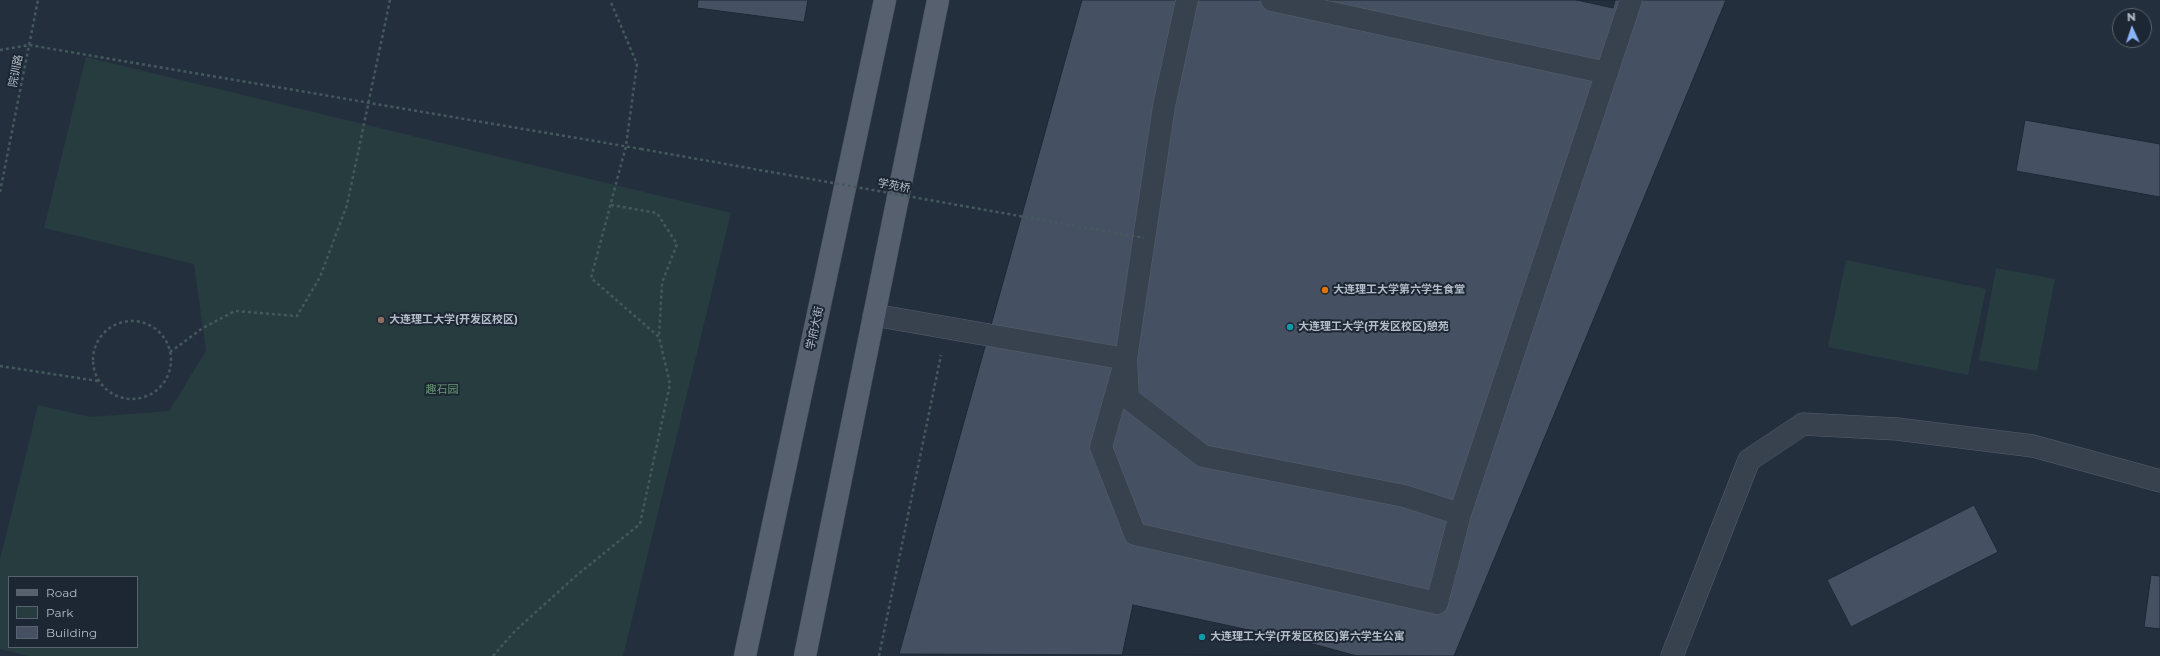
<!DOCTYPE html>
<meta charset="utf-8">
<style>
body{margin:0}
#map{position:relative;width:2160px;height:656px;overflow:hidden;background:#242f3e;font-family:Montserrat,sans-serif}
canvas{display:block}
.legend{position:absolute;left:8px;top:576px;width:130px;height:72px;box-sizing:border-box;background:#1d2633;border:1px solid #59626f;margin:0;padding:5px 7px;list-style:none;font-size:12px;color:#b4bcc9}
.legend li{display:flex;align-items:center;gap:8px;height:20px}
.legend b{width:20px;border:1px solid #59626f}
.north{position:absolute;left:2112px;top:8px;width:40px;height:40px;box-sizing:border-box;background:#1d2633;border:1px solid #59626f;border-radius:50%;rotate:357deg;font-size:11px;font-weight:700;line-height:16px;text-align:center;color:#b4bcc9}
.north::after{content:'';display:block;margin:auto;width:14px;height:18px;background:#8ab4f8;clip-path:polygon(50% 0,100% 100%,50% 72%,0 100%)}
</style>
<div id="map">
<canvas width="2160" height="656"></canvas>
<ul class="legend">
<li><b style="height:5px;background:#56606e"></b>Road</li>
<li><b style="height:11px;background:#263c3f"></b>Park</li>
<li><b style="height:11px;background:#455162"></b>Building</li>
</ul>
<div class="north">N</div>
</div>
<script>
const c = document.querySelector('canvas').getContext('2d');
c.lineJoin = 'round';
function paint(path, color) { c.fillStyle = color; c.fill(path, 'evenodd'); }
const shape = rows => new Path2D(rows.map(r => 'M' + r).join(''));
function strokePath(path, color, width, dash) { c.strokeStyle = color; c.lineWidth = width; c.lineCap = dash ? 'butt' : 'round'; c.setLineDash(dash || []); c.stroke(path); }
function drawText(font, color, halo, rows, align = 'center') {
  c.font = font + ' Montserrat,"Noto Sans SC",sans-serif'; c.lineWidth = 4; c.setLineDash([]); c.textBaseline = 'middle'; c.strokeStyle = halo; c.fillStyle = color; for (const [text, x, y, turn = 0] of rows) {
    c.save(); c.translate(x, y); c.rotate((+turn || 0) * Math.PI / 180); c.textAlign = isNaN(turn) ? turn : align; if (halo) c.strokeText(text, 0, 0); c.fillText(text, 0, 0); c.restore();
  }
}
paint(shape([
 [86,57,731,213,623,656,29,656,0,649,0,559,38,405,91,417,169,411,206,351,194,264,44,228],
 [9,577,137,577,137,647,9,647],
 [1846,260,1986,289,1968,375,1828,347],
 [1996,268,2055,279,2037,371,1979,360]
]), '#263c3f');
const building = shape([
 [698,0,808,0,804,22,697,8,698,0],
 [1082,0,1726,0,1454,656,899,654,1082,0],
 [1577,0,1615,0,1613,8,1577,0],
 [2025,120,2160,144,2160,197,2016,171,2025,120],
 [1974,505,1998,552,1851,627,1827,580,1974,505],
 [2151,575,2160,576,2160,629,2144,627,2151,575],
 [1133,605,1309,643,1357,656,1122,656,1133,605]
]);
paint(building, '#455162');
strokePath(building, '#1f2835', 1);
const minor = shape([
 [1187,0,1164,106,1126,359,1128,398,1203,456,1404,496,1460,514,1631,0],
 [1272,0,1607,73],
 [874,315,1126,359,1101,447,1135,534,1437,603,1460,514],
 [1672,656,1749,460,1803,424,1897,429,2033,446,2160,481]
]);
const major = shape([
 [745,656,885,0],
 [805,656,938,0]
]);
strokePath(minor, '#565f6c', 23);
strokePath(major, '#414a57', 23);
strokePath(shape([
 [0,50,29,45,641,149],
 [0,192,38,0],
 [611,205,657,213,677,244,662,283,659,337],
 '93 360a39 39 0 1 1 78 0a39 39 0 1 1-78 0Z',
 [170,352,203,328,235,311,297,316,320,277,347,205,390,0],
 [0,366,98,381],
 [493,656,515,631,577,575,640,524,670,384,659,337,591,278,626,146,637,64,610,0],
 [879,656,941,355]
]), '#44595c', 2.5, [3, 3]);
strokePath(minor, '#38414e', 22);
strokePath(major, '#56606e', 22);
strokePath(shape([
 [641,149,1144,238]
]), '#44595c', 2.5, [3, 3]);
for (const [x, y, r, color] of [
 [1325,290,4,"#e8710a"],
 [381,320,4,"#8d6e63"],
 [1290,327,4,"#0f9aa8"],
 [1202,637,4,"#0f9aa8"]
]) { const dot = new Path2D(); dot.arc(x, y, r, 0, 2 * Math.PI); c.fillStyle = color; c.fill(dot); strokePath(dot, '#1d2633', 1.5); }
drawText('11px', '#b4bcc9', '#1d2633', [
 ["院训路",16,71,-79],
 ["学苑桥",894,186,10],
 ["学府大街",815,328,-78]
]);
drawText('bold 11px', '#b4bcc9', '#1d2633', [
 ["大连理工大学第六学生食堂",1333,290],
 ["大连理工大学(开发区校区)",389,320],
 ["大连理工大学(开发区校区)憩苑",1298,327],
 ["大连理工大学(开发区校区)第六学生公寓",1210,637]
], 'left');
drawText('11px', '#6b9a76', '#1d2633', [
 ["趣石园",442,390]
]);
</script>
